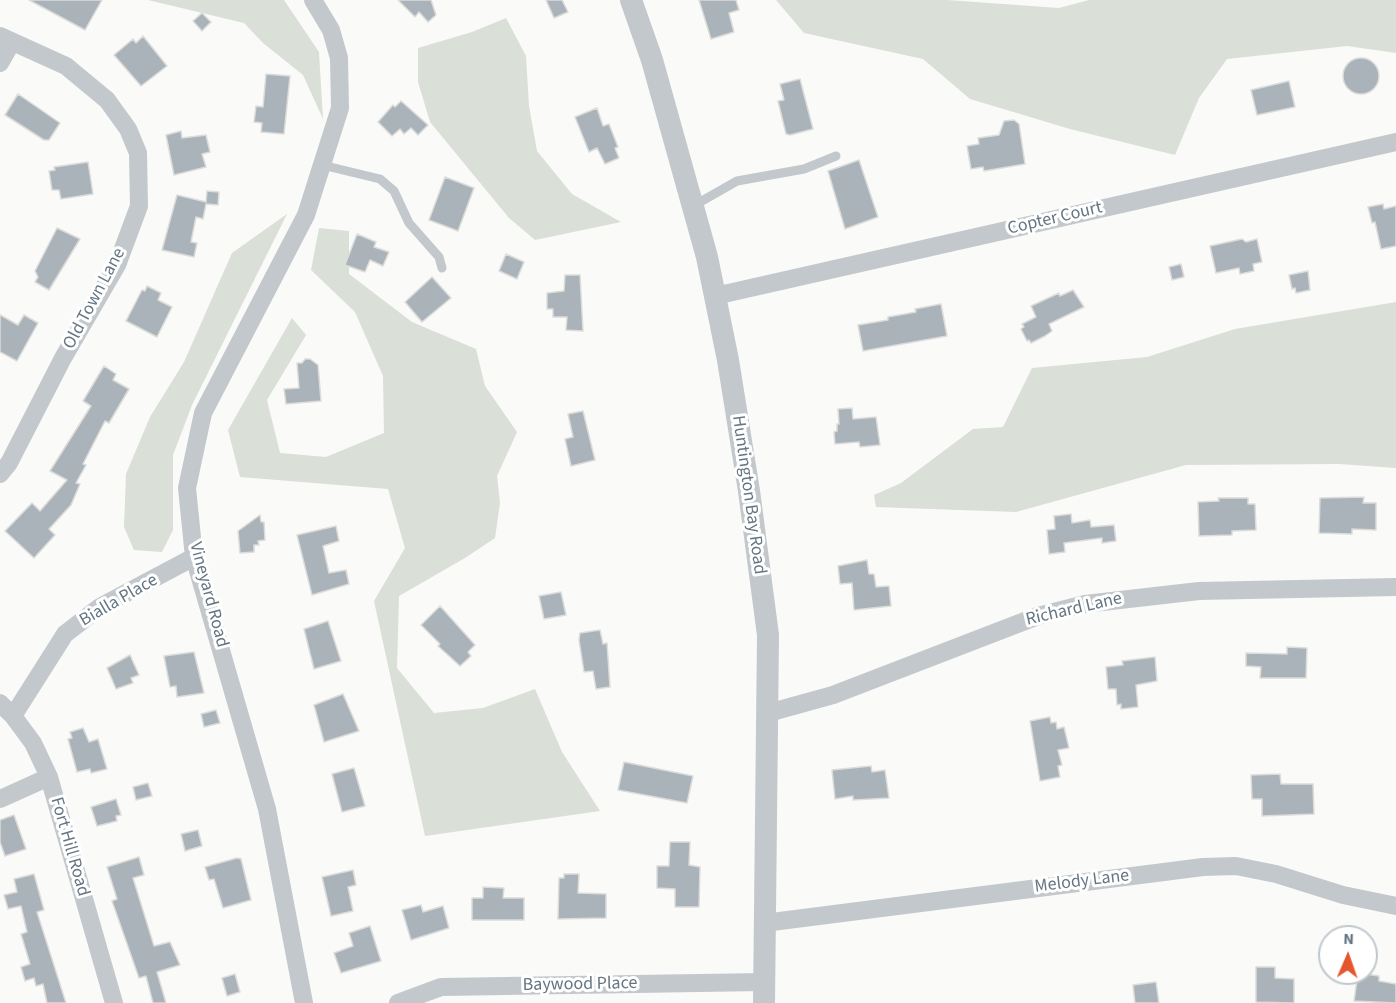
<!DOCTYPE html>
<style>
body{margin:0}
#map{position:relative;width:1396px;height:1003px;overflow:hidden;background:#fafaf8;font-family:"Source Sans 3",sans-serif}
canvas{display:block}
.north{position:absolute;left:1318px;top:925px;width:60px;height:60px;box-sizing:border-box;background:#fff;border:2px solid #c1c8cd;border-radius:50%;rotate:2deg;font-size:16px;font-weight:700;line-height:24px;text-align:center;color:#657683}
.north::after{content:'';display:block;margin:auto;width:21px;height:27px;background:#e4572e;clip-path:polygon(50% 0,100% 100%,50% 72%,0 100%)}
</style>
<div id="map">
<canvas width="1396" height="1003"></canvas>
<div class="north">N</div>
</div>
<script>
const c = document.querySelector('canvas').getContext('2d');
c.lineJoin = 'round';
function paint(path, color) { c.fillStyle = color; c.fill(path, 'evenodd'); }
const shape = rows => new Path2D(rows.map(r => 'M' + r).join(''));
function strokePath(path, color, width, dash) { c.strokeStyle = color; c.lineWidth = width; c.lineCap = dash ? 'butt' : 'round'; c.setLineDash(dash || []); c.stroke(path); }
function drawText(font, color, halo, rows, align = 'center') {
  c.font = font + ' "Source Sans 3",sans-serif'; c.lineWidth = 6; c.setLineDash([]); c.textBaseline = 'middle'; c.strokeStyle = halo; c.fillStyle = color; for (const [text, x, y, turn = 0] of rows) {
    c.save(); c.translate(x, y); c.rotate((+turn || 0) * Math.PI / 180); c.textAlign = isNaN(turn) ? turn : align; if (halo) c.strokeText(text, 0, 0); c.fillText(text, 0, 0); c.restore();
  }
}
paint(shape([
 [148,0,284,0,319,52,323,119,303,75,263,43,244,23],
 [776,0,947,0,1059,8,1089,0,1396,0,1396,53,1347,46,1227,59,1199,98,1175,155,1070,129,970,99,923,59,804,33],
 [506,18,526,56,529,106,537,151,572,194,621,222,535,240,509,218,430,122,418,82,418,48,472,32],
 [287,214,192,405,173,455,173,530,162,552,134,550,124,527,126,474,150,417,184,362,232,253],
 [319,228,349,231,349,274,412,322,476,349,485,386,517,432,497,476,500,503,495,538,465,558,399,596,397,668,434,713,483,708,535,689,562,752,600,811,425,836,374,601,405,548,388,489,240,477,228,430,292,318,306,335,267,400,280,453,326,457,384,433,383,376,355,312,311,270],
 [1396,302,1396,468,1339,464,1186,465,1016,512,876,507,874,495,901,483,973,429,1003,427,1032,368,1147,357,1235,329]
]), '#dadfd7');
const building = shape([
 [29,0,102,0,85,30,29,0],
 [398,0,431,0,436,15,428,22,419,12,415,17,398,0],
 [546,0,562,0,568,12,554,18,546,0],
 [699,0,736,0,739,10,729,13,734,32,711,39,699,0],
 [202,13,211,22,202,31,193,21,202,13],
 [143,36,167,66,141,86,114,55,133,39,136,43,143,36],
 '1343 76a18 18 0 1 1 36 0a18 18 0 1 1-36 0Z',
 [266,74,290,76,284,134,261,132,262,123,254,122,256,106,263,107,266,74],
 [800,79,813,129,790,135,786,134,778,101,784,100,780,84,800,79],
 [1289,81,1295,107,1257,115,1251,90,1289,81],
 [18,94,60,123,49,140,44,140,5,115,18,94],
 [401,101,428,125,418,135,411,128,404,134,400,129,392,136,378,122,393,105,395,107,401,101],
 [597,108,603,126,609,124,618,147,615,148,619,158,605,164,597,148,589,152,575,117,597,108],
 [1014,120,1019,124,1025,164,984,171,983,167,971,169,967,146,979,144,978,138,999,135,1004,121,1014,120],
 [181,131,182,138,206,135,210,152,202,154,206,167,174,175,166,135,181,131],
 [859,160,878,217,845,229,828,171,859,160],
 [88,162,93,194,61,199,59,190,52,190,49,171,55,170,54,167,88,162],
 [445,177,474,188,458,231,429,220,445,177],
 [207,191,219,192,218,205,206,204,203,219,196,217,191,242,197,243,194,257,162,250,177,195,206,202,207,191],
 [1383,204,1384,209,1396,206,1396,246,1381,249,1375,222,1372,223,1368,207,1383,204],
 [57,228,80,239,49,290,35,282,38,277,35,271,57,228],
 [357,234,376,242,374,247,389,252,383,266,370,260,365,272,345,265,357,234],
 [1242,239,1246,242,1257,239,1262,262,1253,264,1254,271,1240,274,1239,268,1216,273,1210,246,1242,239],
 [506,254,524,262,517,279,499,271,506,254],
 [1181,264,1184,277,1172,280,1169,267,1181,264],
 [1308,271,1310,290,1296,293,1295,288,1292,289,1289,275,1308,271],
 [565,275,580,275,583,331,566,330,567,317,553,317,553,309,547,309,547,293,564,291,565,275],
 [432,277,451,298,422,322,405,302,432,277],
 [147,286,161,293,158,300,172,307,157,337,126,321,142,290,145,291,147,286],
 [1073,290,1084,307,1049,324,1052,331,1045,336,1031,343,1029,340,1027,341,1021,329,1024,327,1022,324,1036,317,1031,306,1059,293,1060,296,1073,290],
 [941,304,947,336,863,351,858,325,888,320,888,317,916,312,915,309,941,304],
 [0,315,18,325,24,315,38,323,17,361,0,352,0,315],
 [305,359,310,359,318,365,321,401,286,404,284,389,299,388,297,363,302,363,305,359],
 [104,366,116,374,113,380,129,389,109,423,105,421,83,464,86,465,76,483,80,484,71,505,49,529,55,535,34,558,5,531,32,503,40,511,67,480,50,471,91,406,83,401,104,366],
 [852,408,853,419,876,417,880,445,860,447,859,442,835,444,834,432,837,431,837,424,839,424,838,409,852,408],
 [583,411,595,460,571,466,565,439,573,437,568,414,583,411],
 [1364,497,1363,503,1376,503,1376,530,1352,529,1352,534,1319,533,1320,498,1364,497],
 [1218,498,1248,498,1248,504,1255,504,1256,530,1232,531,1232,535,1199,536,1198,502,1219,501,1218,498],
 [1071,514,1072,523,1090,520,1091,527,1114,525,1116,541,1102,543,1102,538,1064,543,1065,552,1049,554,1047,530,1055,529,1054,516,1071,514],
 [260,515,261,522,264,522,265,540,258,541,259,545,254,545,254,552,240,553,238,531,260,515],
 [336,526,339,541,323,546,329,573,346,570,349,584,312,595,297,535,336,526],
 [867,560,869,574,874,574,876,587,889,586,891,606,854,610,852,583,840,584,838,566,867,560],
 [561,592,566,615,544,619,539,596,561,592],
 [440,606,475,645,468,652,471,656,460,666,438,646,440,644,421,625,440,606],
 [328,621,341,661,314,669,304,629,328,621],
 [600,630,603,644,607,643,610,687,596,689,593,671,584,672,579,640,580,633,600,630],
 [1287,647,1307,648,1306,678,1260,678,1261,667,1246,666,1246,653,1287,654,1287,647],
 [194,652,204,693,177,697,176,686,170,687,164,656,194,652],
 [130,655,139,675,131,678,133,683,116,689,107,668,130,655],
 [1155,657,1157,681,1136,685,1138,707,1121,709,1121,704,1117,705,1116,689,1108,689,1106,667,1123,665,1122,661,1155,657],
 [343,694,359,731,324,742,314,705,343,694],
 [216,710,220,723,204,727,201,714,216,710],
 [1050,717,1051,723,1056,722,1057,729,1064,727,1069,748,1058,750,1062,765,1058,766,1060,777,1040,781,1030,721,1050,717],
 [83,728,89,742,98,739,107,769,91,773,90,769,77,772,68,739,72,738,70,732,83,728],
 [624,762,693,776,687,803,618,790,624,762],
 [871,766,872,772,885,770,889,798,853,800,853,796,835,799,832,770,871,766],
 [354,768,365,806,342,812,332,774,354,768],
 [1280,774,1281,784,1313,784,1314,814,1262,816,1262,799,1252,799,1251,775,1280,774],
 [148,783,152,796,136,800,133,787,148,783],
 [116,799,121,815,116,816,117,821,97,826,91,807,116,799],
 [14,815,26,849,5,856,0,842,0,820,14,815],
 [198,830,202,846,185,851,181,834,198,830],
 [670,842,690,842,689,865,700,867,699,907,675,907,675,889,657,888,657,866,669,866,670,842],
 [139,857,144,875,133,878,154,946,170,942,180,965,157,972,166,1003,153,1003,146,976,139,978,112,901,117,899,107,867,139,857],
 [237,858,241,859,251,900,223,908,214,879,209,880,205,867,237,858],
 [353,870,356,885,348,887,353,911,331,916,322,877,353,870],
 [34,874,44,910,37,912,66,1003,47,1003,43,984,36,986,34,978,25,981,21,967,30,964,21,934,27,932,21,906,8,909,4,895,17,892,14,879,34,874],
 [564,874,579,874,578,893,606,894,606,918,558,919,559,878,564,878,564,874],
 [483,887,504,888,503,898,524,898,524,920,472,920,472,898,483,898,483,887],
 [421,905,423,912,443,906,449,928,411,940,402,910,421,905],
 [370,926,381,961,341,973,334,953,353,946,349,933,370,926],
 [1256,967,1275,967,1275,978,1294,979,1294,1003,1256,1002,1256,967],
 [1358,973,1379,976,1379,981,1396,984,1396,1003,1354,1001,1358,973],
 [235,974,240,992,227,996,222,978,235,974],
 [1156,982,1159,1003,1135,1003,1133,985,1156,982]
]);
paint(building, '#aab3b9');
strokePath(building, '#dcdcda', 1.5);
strokePath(shape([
 [322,165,380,179,394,191,409,223,439,257,442,268],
 [693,206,737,181,804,169,836,156]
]), '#c3c8cc', 9);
strokePath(shape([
 [0,36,66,66,107,100,128,129,138,153,139,206,117,265,63,358,9,463,0,474],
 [0,63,12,42],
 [715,296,1396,142],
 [0,703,13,716,33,743,49,777,114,1003],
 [768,713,833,695,1038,616,1085,604,1199,591,1396,587],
 [13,716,65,634,100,607,194,557],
 [0,799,49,777],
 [764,923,1203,867,1236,866,1276,874,1343,895,1396,906],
 [304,1003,267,809,194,557,187,488,203,413,306,215,340,108,339,58,331,30,313,0],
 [398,1003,441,987,764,982]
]), '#c3c8cc', 18);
strokePath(shape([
 [631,0,652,60,707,257,728,360,749,491,768,635,764,1003]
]), '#c3c8cc', 22);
drawText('18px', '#657683', '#fff', [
 ["Copter Court",1055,219,-13],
 ["Old Town Lane",95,299,-62],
 ["Huntington Bay Road",748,495,82],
 ["Vineyard Road",208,595,75],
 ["Bialla Place",119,601,-30],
 ["Richard Lane",1074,610,-13],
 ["Fort Hill Road",69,847,74],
 ["Melody Lane",1082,882,-7],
 ["Baywood Place",580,985,-1]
]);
</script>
